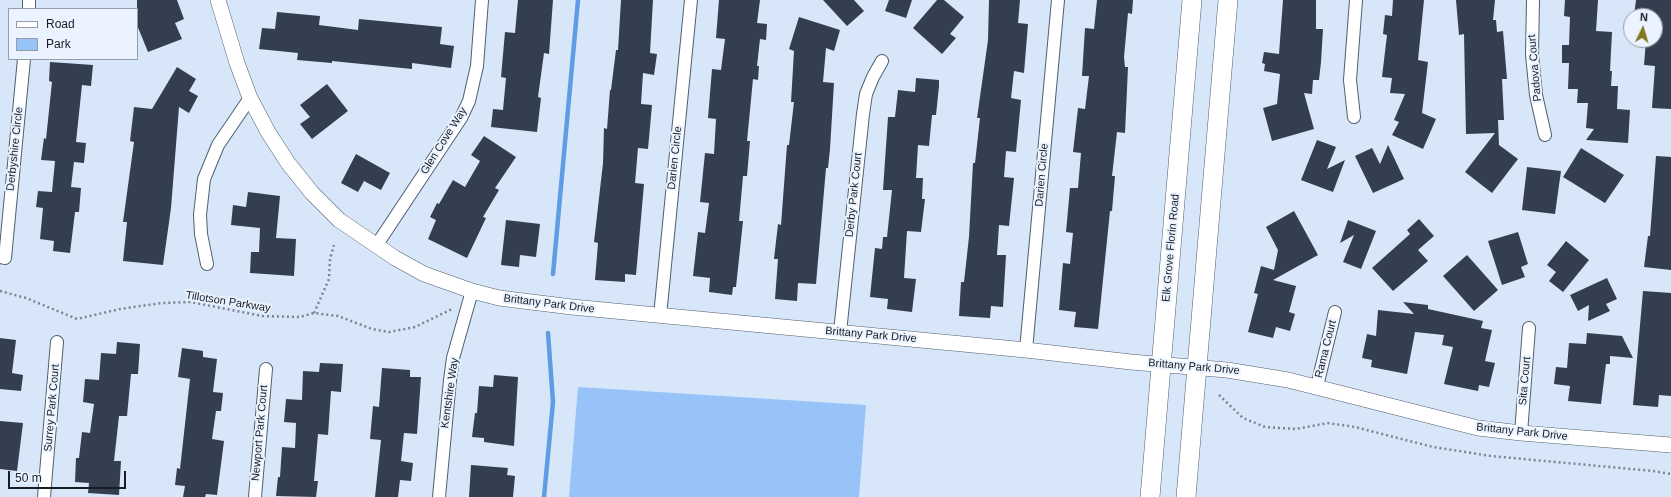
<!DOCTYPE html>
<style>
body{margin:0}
#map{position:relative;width:1671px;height:497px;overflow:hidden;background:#d7e7f9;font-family:Arial,sans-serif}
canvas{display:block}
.legend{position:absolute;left:8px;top:8px;width:130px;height:52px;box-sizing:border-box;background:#eaf3ff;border:1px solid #969da7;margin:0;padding:5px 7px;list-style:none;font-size:12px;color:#181d24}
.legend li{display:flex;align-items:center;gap:8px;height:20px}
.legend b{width:20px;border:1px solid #969da7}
.north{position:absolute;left:1623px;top:8px;width:40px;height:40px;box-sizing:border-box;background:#eaf3ff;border:1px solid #969da7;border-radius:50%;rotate:5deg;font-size:11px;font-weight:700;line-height:16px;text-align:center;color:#181d24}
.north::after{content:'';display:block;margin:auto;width:14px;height:18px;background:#82781d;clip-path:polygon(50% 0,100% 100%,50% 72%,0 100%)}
.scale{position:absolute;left:8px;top:471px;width:118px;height:18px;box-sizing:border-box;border:2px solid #181d24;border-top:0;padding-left:5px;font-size:12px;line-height:14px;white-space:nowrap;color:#181d24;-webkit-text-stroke:3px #eaf3ff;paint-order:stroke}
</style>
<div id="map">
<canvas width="1671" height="497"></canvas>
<ul class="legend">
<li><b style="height:5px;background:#fff"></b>Road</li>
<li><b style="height:11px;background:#97c3f8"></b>Park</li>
</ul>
<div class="north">N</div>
<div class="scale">50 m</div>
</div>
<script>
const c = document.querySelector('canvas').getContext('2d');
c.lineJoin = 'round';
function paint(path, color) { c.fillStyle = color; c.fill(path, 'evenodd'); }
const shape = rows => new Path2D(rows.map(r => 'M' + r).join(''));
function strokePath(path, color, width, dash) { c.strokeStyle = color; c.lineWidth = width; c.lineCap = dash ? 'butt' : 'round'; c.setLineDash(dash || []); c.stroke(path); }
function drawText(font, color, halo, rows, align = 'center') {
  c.font = font + ' Arial,sans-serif'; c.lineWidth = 4; c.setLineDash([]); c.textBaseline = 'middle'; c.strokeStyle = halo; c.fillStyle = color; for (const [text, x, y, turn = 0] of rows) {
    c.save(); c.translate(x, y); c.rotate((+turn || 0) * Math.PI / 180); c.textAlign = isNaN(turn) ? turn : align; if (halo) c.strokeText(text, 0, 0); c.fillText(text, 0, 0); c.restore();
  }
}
paint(shape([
 [578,387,866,405,859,497,569,497]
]), '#97c3f8');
strokePath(shape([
 [553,274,578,0],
 [544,497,553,402,548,333]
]), '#609ce4', 4.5);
paint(shape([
 [137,0,177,0,184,19,175,23,182,39,148,52,137,25],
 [518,0,553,0,549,54,544,53,538,97,541,98,537,132,491,127,493,109,503,110,506,78,501,77,505,32,515,33],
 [621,0,653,0,650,53,657,54,654,75,643,73,641,104,652,105,648,149,638,148,635,183,644,184,636,275,625,274,625,282,595,280,598,243,594,242,603,163,604,128,607,129,610,90,611,90,616,50,618,50],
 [719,0,760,0,757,23,767,24,766,40,760,39,757,66,759,66,758,80,753,79,747,141,750,141,747,176,743,176,739,221,743,221,736,287,733,287,732,295,709,292,710,278,693,276,698,232,705,233,709,203,700,202,705,153,714,154,716,119,708,118,712,69,721,70,725,39,716,38],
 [823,0,854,0,864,11,847,26],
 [889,0,912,0,906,18,885,11],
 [937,0,944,0,964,17,950,34,956,38,942,54,913,28],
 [989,0,1020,0,1018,23,1028,24,1024,73,1014,71,1011,98,1021,100,1016,152,1006,151,1004,177,1014,178,1009,226,999,225,997,255,1006,255,1003,307,991,306,990,318,959,316,961,282,964,282,969,237,973,163,975,163,980,118,977,118,988,40],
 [1097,0,1133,0,1132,14,1128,13,1124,57,1125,67,1128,67,1125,133,1117,132,1112,176,1115,176,1112,211,1110,211,1098,329,1074,327,1076,312,1059,310,1063,263,1070,264,1073,233,1066,232,1070,188,1078,188,1081,153,1073,152,1078,108,1085,109,1089,76,1082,76,1085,28,1094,29],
 [1283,0,1316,0,1316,29,1323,29,1321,62,1319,80,1313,80,1312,94,1304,93,1314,129,1272,141,1263,108,1277,104,1280,74,1264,71,1265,64,1262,63,1264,52,1279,54],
 [1393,0,1424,0,1418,60,1428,62,1422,113,1436,119,1423,149,1392,135,1399,122,1394,120,1405,94,1390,93,1392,78,1382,77,1387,35,1383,34,1385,15,1392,16],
 [1456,0,1495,0,1493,20,1496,20,1497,32,1503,31,1507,79,1502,79,1504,120,1498,120,1499,145,1518,159,1492,193,1465,172,1495,133,1466,134,1464,34,1459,35],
 [1565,0,1598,0,1596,31,1612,32,1610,71,1612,71,1611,86,1618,86,1617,109,1630,110,1628,143,1586,140,1594,129,1586,128,1588,103,1577,103,1578,89,1568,89,1569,63,1562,63,1562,45,1569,45,1570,17,1564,16],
 [1636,0,1671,0,1671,109,1652,108,1655,66,1644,65,1646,40,1655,40,1655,16,1634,16],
 [277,12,320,16,319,25,358,30,359,19,442,27,440,44,454,46,451,68,412,63,412,69,332,61,332,63,297,60,298,53,259,49,262,28,275,29],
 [799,17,840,30,834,51,826,48,823,82,834,83,830,149,828,168,826,168,816,284,798,283,797,301,775,299,778,259,774,259,778,224,781,225,787,145,789,145,794,102,791,102,794,51,789,49],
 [50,62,93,65,91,86,82,85,76,142,86,143,84,163,74,162,71,187,81,188,79,212,75,212,70,253,53,251,54,241,40,239,43,208,36,207,38,191,52,192,55,161,41,160,44,138,46,139,52,82,49,81],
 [177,67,196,79,189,91,198,96,189,113,179,107,171,208,163,265,123,261,127,222,123,222,134,142,130,141,134,107,152,109],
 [916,78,939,80,939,86,936,115,932,115,929,146,918,145,916,178,923,178,922,199,925,199,921,232,907,231,904,278,916,279,912,312,887,309,888,299,870,297,875,248,882,249,883,237,887,237,892,190,883,190,888,117,895,117,898,90,915,92],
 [327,84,348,111,312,139,300,124,310,117,300,105],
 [484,136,516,157,495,188,499,190,483,217,486,218,467,258,428,239,436,220,430,217,437,203,439,204,453,180,465,187,480,161,471,155],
 [1317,140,1336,147,1327,169,1345,160,1333,192,1301,180],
 [1388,145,1404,179,1373,193,1355,156,1372,148,1380,164],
 [1581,148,1624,175,1605,203,1563,177],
 [356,154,390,173,381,190,364,181,358,192,341,183],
 [1656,156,1671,157,1671,270,1644,267,1648,236,1650,236],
 [1527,167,1561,171,1555,214,1522,210],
 [248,192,280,196,276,238,296,239,294,276,250,273,251,252,259,252,260,228,231,225,233,205,246,207],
 [1294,211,1318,255,1273,280,1296,286,1289,312,1295,314,1290,331,1276,327,1273,338,1248,332,1258,294,1254,293,1261,266,1274,270,1278,250,1266,227],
 [1419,219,1434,236,1418,250,1428,261,1393,291,1372,268,1410,234,1407,230],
 [506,220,540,224,536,257,520,255,519,267,501,265],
 [1348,220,1376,231,1361,269,1343,262,1354,235,1340,243],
 [1518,232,1528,264,1521,267,1525,277,1502,285,1488,241],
 [1566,241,1589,260,1563,292,1549,281,1556,272,1547,265],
 [1467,255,1498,290,1474,311,1443,276],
 [1607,278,1617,299,1606,304,1610,311,1588,321,1589,305,1578,311,1570,295],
 [1643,291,1671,293,1671,396,1659,395,1658,407,1633,405],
 [1403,302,1428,305,1428,309,1483,321,1481,328,1492,330,1485,361,1495,363,1489,387,1479,385,1478,391,1444,384,1453,347,1442,345,1444,335,1415,332,1407,374,1371,367,1372,360,1362,358,1367,334,1376,336,1378,310,1414,314],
 [1587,333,1622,336,1633,358,1610,356,1610,364,1606,364,1601,404,1568,401,1570,386,1554,384,1556,367,1567,368,1569,343,1586,344],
 [0,338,16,340,12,373,23,375,21,391,0,389],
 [117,342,140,344,138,374,131,374,127,416,119,416,114,461,121,461,119,495,88,493,89,483,75,482,76,458,79,458,82,432,90,433,94,404,83,402,85,379,99,380,101,353,116,354],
 [182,348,203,351,203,357,217,359,213,392,223,393,221,411,216,411,212,439,224,441,217,495,206,494,205,497,183,497,185,486,175,485,177,468,180,469,190,379,178,377],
 [320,363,343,364,341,392,331,391,328,435,318,434,314,481,318,481,316,497,276,496,278,477,280,477,282,447,295,448,296,423,284,422,286,399,302,400,303,371,319,372],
 [382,368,410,370,410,377,421,377,417,434,404,433,401,461,413,463,411,481,400,480,398,497,375,497,381,440,370,439,373,406,379,407],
 [494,375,518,377,514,446,484,442,484,438,472,437,475,413,477,413,479,386,493,387],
 [0,421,23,423,17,471,0,469],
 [471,465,508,468,507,475,515,476,513,497,469,497]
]), '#333f4e');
const minor = shape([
 [1533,0,1532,55,1536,95,1545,135],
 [29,9,29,0],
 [1354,117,1350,80,1356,0],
 [376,246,461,118,469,101,477,66,482,0],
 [0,257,5,258,24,59],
 [207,264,201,234,200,215,204,179,218,145,250,98],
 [660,316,691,0],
 [840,332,863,114,866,94,873,77,882,61],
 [1026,350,1058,0],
 [1317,386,1335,312],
 [1521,433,1529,328],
 [44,497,57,342],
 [255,497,266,369],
 [439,497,450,380,453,358,472,291]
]);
const tertiary = shape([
 [218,0,237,63,250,98,268,132,288,163,312,193,339,220,395,258,424,274,472,291,499,298,572,307,1026,350,1131,362,1227,370,1288,380,1478,428,1521,433,1671,445]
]);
const primary = shape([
 [1150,497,1192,0],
 [1186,497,1228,0]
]);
strokePath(minor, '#515e6e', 14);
strokePath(tertiary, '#515e6e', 16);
strokePath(primary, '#515e6e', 20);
strokePath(shape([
 [0,291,26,298,77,319,120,309,162,303,191,302,262,316,300,317,314,313,338,316,372,329,389,332,415,327,452,309],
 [314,313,329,279,330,259,334,245],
 [1219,395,1243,418,1265,427,1296,429,1328,423,1355,427,1433,447,1491,456,1653,471,1671,474]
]), '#7a8491', 2.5, [2, 3]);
strokePath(minor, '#fff', 12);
strokePath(tertiary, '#fff', 15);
strokePath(primary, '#fff', 19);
drawText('11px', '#181d24', '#eaf3ff', [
 ["Padova Court",1535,68,-95],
 ["Glen Cove Way",444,141,-58],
 ["Derbyshire Circle",15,149,-84],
 ["Darien Circle",675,158,-84],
 ["Darien Circle",1042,175,-85],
 ["Derby Park Court",854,195,-84],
 ["Elk Grove Florin Road",1171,248,-85],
 ["Tillotson Parkway",228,302,9],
 ["Brittany Park Drive",549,304,7],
 ["Brittany Park Drive",871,335,5],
 ["Rama Court",1326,349,-76],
 ["Brittany Park Drive",1194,367,5],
 ["Sita Court",1525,381,-85],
 ["Kentshire Way",450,393,-82],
 ["Surrey Park Court",52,408,-85],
 ["Brittany Park Drive",1522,432,6],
 ["Newport Park Court",260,433,-85]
]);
</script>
